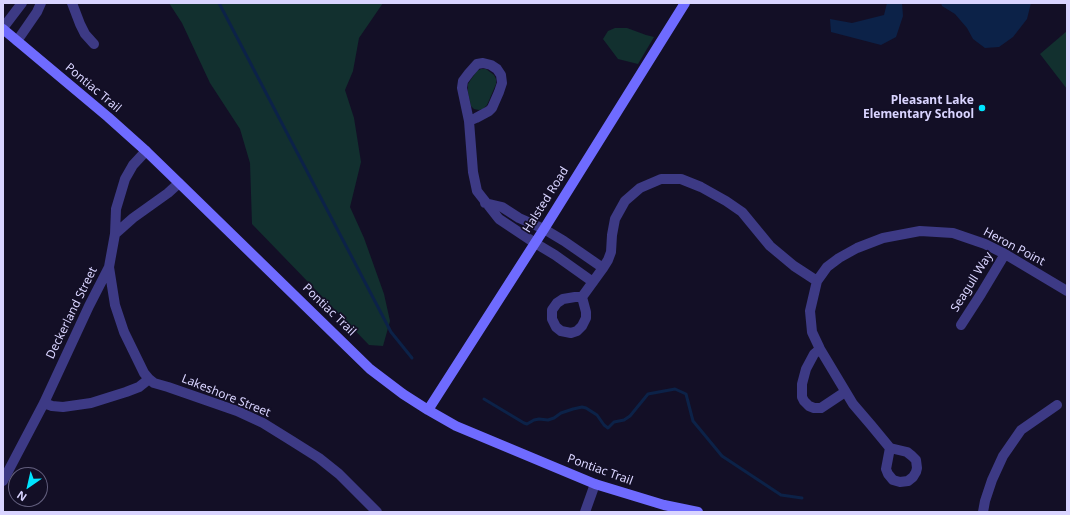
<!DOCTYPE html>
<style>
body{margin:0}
#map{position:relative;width:1070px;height:515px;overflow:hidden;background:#130f26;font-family:"Noto Sans",sans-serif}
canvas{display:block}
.frame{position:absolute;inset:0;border:4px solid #d9d4ff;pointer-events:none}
.north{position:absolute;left:8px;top:467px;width:40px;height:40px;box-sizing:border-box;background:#130f26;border:1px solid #625e7d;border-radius:50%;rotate:214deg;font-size:11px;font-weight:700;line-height:16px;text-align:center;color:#d9d4ff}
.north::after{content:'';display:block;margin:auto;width:14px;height:18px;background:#00e5ff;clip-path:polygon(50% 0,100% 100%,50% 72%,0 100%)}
</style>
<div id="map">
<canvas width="1070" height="515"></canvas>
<div class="frame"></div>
<div class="north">N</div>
</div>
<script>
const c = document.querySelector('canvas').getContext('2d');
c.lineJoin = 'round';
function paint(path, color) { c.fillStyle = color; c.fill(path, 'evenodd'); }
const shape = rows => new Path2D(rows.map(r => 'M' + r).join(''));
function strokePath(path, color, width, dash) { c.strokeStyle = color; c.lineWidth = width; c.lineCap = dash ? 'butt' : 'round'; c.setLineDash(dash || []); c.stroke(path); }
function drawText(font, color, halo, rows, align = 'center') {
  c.font = font + ' "Noto Sans",sans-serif'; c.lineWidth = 3.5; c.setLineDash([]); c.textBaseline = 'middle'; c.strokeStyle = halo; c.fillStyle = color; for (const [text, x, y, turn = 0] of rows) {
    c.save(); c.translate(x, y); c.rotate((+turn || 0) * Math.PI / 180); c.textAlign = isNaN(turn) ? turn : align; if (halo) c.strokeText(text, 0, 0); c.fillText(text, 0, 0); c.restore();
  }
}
paint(shape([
 [169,3,383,3,359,38,353,71,345,90,354,118,361,162,350,207,364,238,384,294,390,321,383,346,369,345,252,224,250,163,240,129,210,83,182,23],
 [615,28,627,28,646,35,654,37,638,64,618,59,603,39,608,31],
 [1067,31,1067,89,1040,54],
 [481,69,486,69,494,75,496,79,496,84,487,105,483,109,479,110,474,109,471,106,468,92,468,84,472,78,477,71]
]), '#12302f');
paint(shape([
 [887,3,902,3,903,16,896,37,881,45,831,32,830,19,852,23,884,15],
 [941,3,1031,3,1027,19,1013,37,999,47,985,48,973,39,967,28,955,14,942,6]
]), '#0c2248');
strokePath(shape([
 [219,3,391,332,412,358],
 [484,399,524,423,527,424,534,420,539,419,548,420,554,418,561,413,573,409,582,407,586,408,597,415,604,425,608,428,614,422,624,420,630,416,648,394,675,389,686,394,693,421,722,456,781,495,802,498]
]), '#0c2248', 3);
strokePath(shape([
 [72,3,80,24,85,34,94,44],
 [3,28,22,3],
 [17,41,37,12,41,3],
 [469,121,476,118,489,111,492,108,499,92,502,83,501,75,497,69,491,65,483,63,477,64,469,73,463,81,462,88,469,121,473,172,477,191,499,219,535,243,555,255,593,282],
 [485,203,502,207,519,218,544,229,564,241,603,268],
 [115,234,133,218,168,193,179,183],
 [109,267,115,305,124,332,144,373,149,379,154,383,168,387,237,411,263,423,292,441,319,458,339,474,377,512],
 [582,297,586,312,586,318,582,326,577,331,571,333,561,331,556,327,552,319,552,310,557,303,563,299,575,297,582,297,603,268,608,260,611,252,612,235,615,219,625,201,640,188,661,179,681,179,701,187,726,201,742,212,770,246,794,266,817,281],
 [961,325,981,294,1005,254],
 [820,349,814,354,806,369,802,384,802,397,804,401,809,406,814,408,821,408,845,392],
 [44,403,52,406,63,407,91,403,126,392,139,387,149,379],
 [890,448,886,469,888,474,893,480,900,482,908,481,913,477,916,472,917,468,916,460,912,456,907,452,890,448,871,425,853,404,820,349,812,332,810,311,817,281,827,267,839,258,857,248,883,238,920,231,953,233,985,244,1005,254,1067,291],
 [3,481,44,403,89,306,109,267,115,234,116,209,125,179,133,165,146,151],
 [585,512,595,484],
 [983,512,985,501,992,480,1003,456,1021,430,1057,405]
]), '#3d3a85', 10);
strokePath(shape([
 [3,29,108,117,146,151,179,183,370,369,403,394,428,410,456,426,595,484,664,505,698,512],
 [428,410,544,229,685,3]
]), '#6f6bff', 10);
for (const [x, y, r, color] of [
 [982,108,4,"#00e5ff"]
]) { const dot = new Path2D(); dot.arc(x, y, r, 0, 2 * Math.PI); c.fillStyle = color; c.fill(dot); strokePath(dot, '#130f26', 1.5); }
drawText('12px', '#d9d4ff', '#130f26', [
 ["Pontiac Trail",93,88,40],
 ["Halsted Road",546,200,-58],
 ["Heron Point",1014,247,28],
 ["Seagull Way",972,282,-58],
 ["Pontiac Trail",329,310,44],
 ["Deckerland Street",72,313,-64],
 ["Lakeshore Street",226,396,22],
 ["Pontiac Trail",600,470,20]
]);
drawText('bold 12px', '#d9d4ff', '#130f26', [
 ["Pleasant Lake",974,101],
 ["Elementary School",974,115]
], 'right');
</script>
